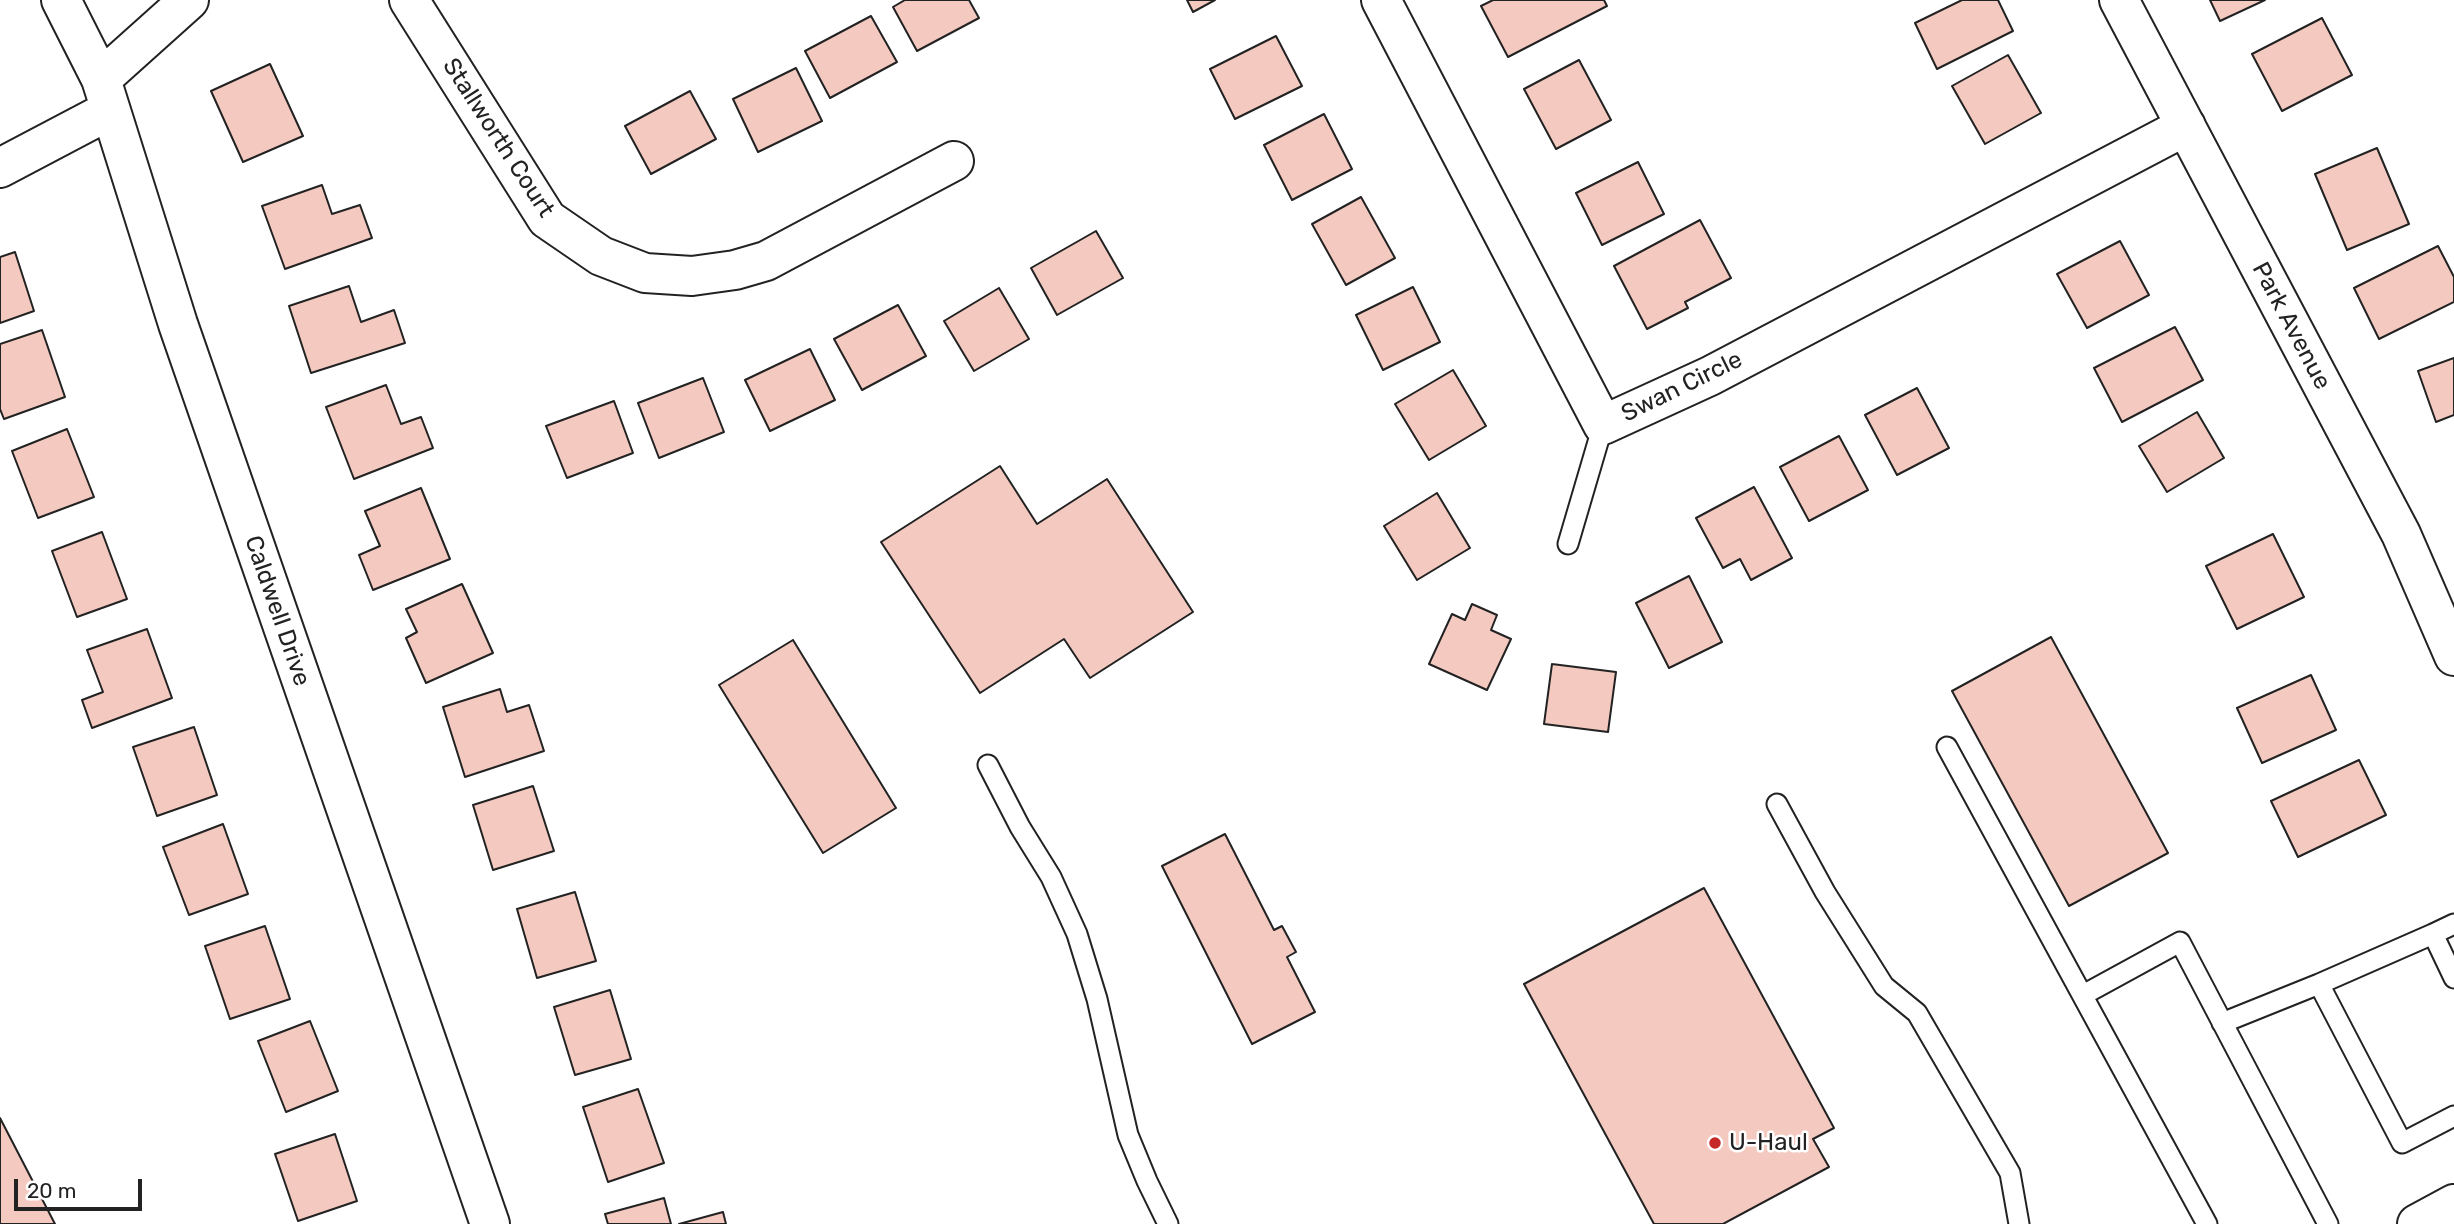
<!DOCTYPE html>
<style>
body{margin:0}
#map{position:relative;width:2454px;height:1224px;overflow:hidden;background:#fff;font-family:Rubik,sans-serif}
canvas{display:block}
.scale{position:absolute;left:14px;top:1179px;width:128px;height:32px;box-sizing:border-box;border:4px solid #222;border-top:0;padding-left:9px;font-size:21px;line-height:24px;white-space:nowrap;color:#222;-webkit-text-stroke:5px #fff;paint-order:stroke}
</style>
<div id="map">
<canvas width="2454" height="1224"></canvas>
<div class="scale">20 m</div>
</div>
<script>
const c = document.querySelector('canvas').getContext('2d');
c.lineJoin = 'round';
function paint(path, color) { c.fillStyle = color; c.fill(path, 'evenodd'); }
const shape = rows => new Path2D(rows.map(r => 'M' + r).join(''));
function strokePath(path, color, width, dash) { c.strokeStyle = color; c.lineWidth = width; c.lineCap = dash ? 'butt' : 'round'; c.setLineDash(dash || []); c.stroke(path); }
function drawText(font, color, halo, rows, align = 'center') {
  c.font = font + ' Rubik,sans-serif'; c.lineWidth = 5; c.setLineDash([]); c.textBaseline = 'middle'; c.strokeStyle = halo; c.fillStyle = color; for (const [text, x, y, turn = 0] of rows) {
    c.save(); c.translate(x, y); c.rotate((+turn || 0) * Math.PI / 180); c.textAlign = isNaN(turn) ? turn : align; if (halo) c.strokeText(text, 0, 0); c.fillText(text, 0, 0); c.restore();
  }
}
const building = shape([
 [905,0,969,0,979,18,917,51,893,7,905,0],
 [1187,0,1215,0,1193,12,1187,0],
 [1493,0,1604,0,1607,6,1508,57,1481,6,1493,0],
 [1962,0,1998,0,2013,31,1937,69,1915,23,1962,0],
 [2210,0,2265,0,2220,21,2210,0],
 [871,16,897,62,830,98,805,51,871,16],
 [2322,18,2352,75,2282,111,2252,54,2322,18],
 [1276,36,1302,86,1235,119,1210,69,1276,36],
 [2008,55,2041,113,1985,144,1952,86,2008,55],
 [1579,60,1611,120,1556,149,1524,89,1579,60],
 [270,64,303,136,243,162,211,91,270,64],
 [796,68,822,121,758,152,733,99,796,68],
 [690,91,716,139,651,174,625,126,690,91],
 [1324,114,1352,169,1292,200,1264,145,1324,114],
 [2377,148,2409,224,2347,250,2315,174,2377,148],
 [1638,162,1664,214,1602,245,1576,193,1638,162],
 [322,185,332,214,360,205,372,238,285,269,262,206,322,185],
 [1361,197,1395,258,1346,285,1312,224,1361,197],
 [1700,220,1731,278,1685,302,1688,308,1647,329,1614,266,1700,220],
 [1096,231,1123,278,1057,315,1031,268,1096,231],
 [2120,241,2149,295,2087,328,2057,274,2120,241],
 [2438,246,2454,277,2454,302,2379,339,2354,288,2438,246],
 [15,252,34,311,0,323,0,257,15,252],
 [349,286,361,322,394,310,405,343,311,373,289,306,349,286],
 [1413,287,1440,342,1383,370,1356,315,1413,287],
 [999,288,1029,339,974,371,944,321,999,288],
 [898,305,926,356,862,390,834,339,898,305],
 [2175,327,2203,380,2122,422,2094,368,2175,327],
 [42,330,65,397,4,419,0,409,0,344,42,330],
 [810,349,835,400,770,431,745,380,810,349],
 [2454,358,2454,415,2436,422,2418,371,2454,358],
 [1453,370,1486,426,1429,460,1395,404,1453,370],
 [703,378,724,432,659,458,638,403,703,378],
 [386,385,401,424,421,417,433,448,354,479,326,407,386,385],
 [1917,388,1949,448,1897,475,1865,415,1917,388],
 [614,401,633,453,567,478,546,426,614,401],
 [2197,412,2224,458,2167,492,2139,446,2197,412],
 [67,429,94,497,38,518,12,451,67,429],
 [1839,436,1868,490,1809,521,1780,467,1839,436],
 [1000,466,1037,524,1107,479,1193,612,1090,678,1064,639,980,693,881,542,1000,466],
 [1754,487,1792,558,1751,580,1740,559,1723,568,1696,518,1754,487],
 [421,488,450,559,373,590,359,555,380,546,365,511,421,488],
 [1437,493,1470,548,1417,580,1384,526,1437,493],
 [102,532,127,599,77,617,52,551,102,532],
 [2273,534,2304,597,2237,629,2206,566,2273,534],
 [1689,576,1722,642,1669,668,1636,603,1689,576],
 [462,584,493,653,426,683,406,638,417,632,406,609,462,584],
 [1472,604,1497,615,1491,630,1511,639,1487,690,1429,664,1452,614,1465,620,1472,604],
 [147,629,172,698,92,728,82,700,103,692,87,650,147,629],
 [2051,637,2168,853,2069,906,1952,691,2051,637],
 [793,640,896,808,823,853,719,685,793,640],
 [1552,664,1616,672,1608,732,1544,724,1552,664],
 [2311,675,2336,730,2262,763,2237,708,2311,675],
 [500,689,507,712,529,705,544,751,465,777,443,707,500,689],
 [194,727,217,795,157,816,133,747,194,727],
 [2359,760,2386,815,2298,857,2271,801,2359,760],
 [533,786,554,851,493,870,473,805,533,786],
 [223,824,248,894,189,915,163,847,223,824],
 [1225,834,1274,930,1282,926,1296,952,1287,957,1315,1012,1252,1044,1162,866,1225,834],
 [1704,888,1834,1128,1813,1139,1829,1167,1723,1224,1654,1224,1524,984,1704,888],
 [575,892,596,961,537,978,517,909,575,892],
 [265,926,290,999,230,1019,205,946,265,926],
 [610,990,631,1059,575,1075,554,1007,610,990],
 [310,1021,338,1091,286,1112,258,1041,310,1021],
 [638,1089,664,1163,608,1182,583,1107,638,1089],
 [0,1118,55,1224,0,1224,0,1118],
 [335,1134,357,1201,298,1221,275,1154,335,1134],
 [664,1198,671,1224,608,1224,605,1214,664,1198],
 [723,1212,726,1224,679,1224,723,1212]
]);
paint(building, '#f3c9c0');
strokePath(building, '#222', 2);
const service = shape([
 [1568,544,1603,425],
 [1947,747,2207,1224],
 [988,765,1020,827,1051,877,1077,934,1097,999,1128,1135,1147,1181,1168,1224],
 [1777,804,1825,892,1884,986,1917,1013,2010,1173,2019,1224],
 [2454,924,2433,934,2454,978],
 [2319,984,2433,934],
 [2083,995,2180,942,2328,1224],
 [2222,1023,2319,984,2402,1143,2454,1116]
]);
const minor = shape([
 [61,0,101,79,178,324,490,1224],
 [409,0,547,219,601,256,645,273,692,276,735,270,766,261,954,161],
 [1381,0,1603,425,1710,376,2186,126],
 [2119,0,2401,534,2454,656],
 [101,79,189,0],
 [0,168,110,110]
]);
const primary = shape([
 [2417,1224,2454,1204]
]);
strokePath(service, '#222', 23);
strokePath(minor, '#222', 42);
strokePath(primary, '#222', 42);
strokePath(service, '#fff', 19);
strokePath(minor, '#fff', 38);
strokePath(primary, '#fff', 38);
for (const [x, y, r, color] of [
 [1715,1143,7,"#c62828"]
]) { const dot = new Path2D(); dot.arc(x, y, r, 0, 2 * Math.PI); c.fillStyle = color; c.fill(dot); strokePath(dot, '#fff', 2.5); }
drawText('24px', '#222', '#fff', [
 ["Stallworth Court",498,138,57],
 ["Park Avenue",2291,326,62],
 ["Swan Circle",1682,387,-26],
 ["Caldwell Drive",277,611,71]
]);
drawText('24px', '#222', '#fff', [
 ["U-Haul",1729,1143]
], 'left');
</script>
